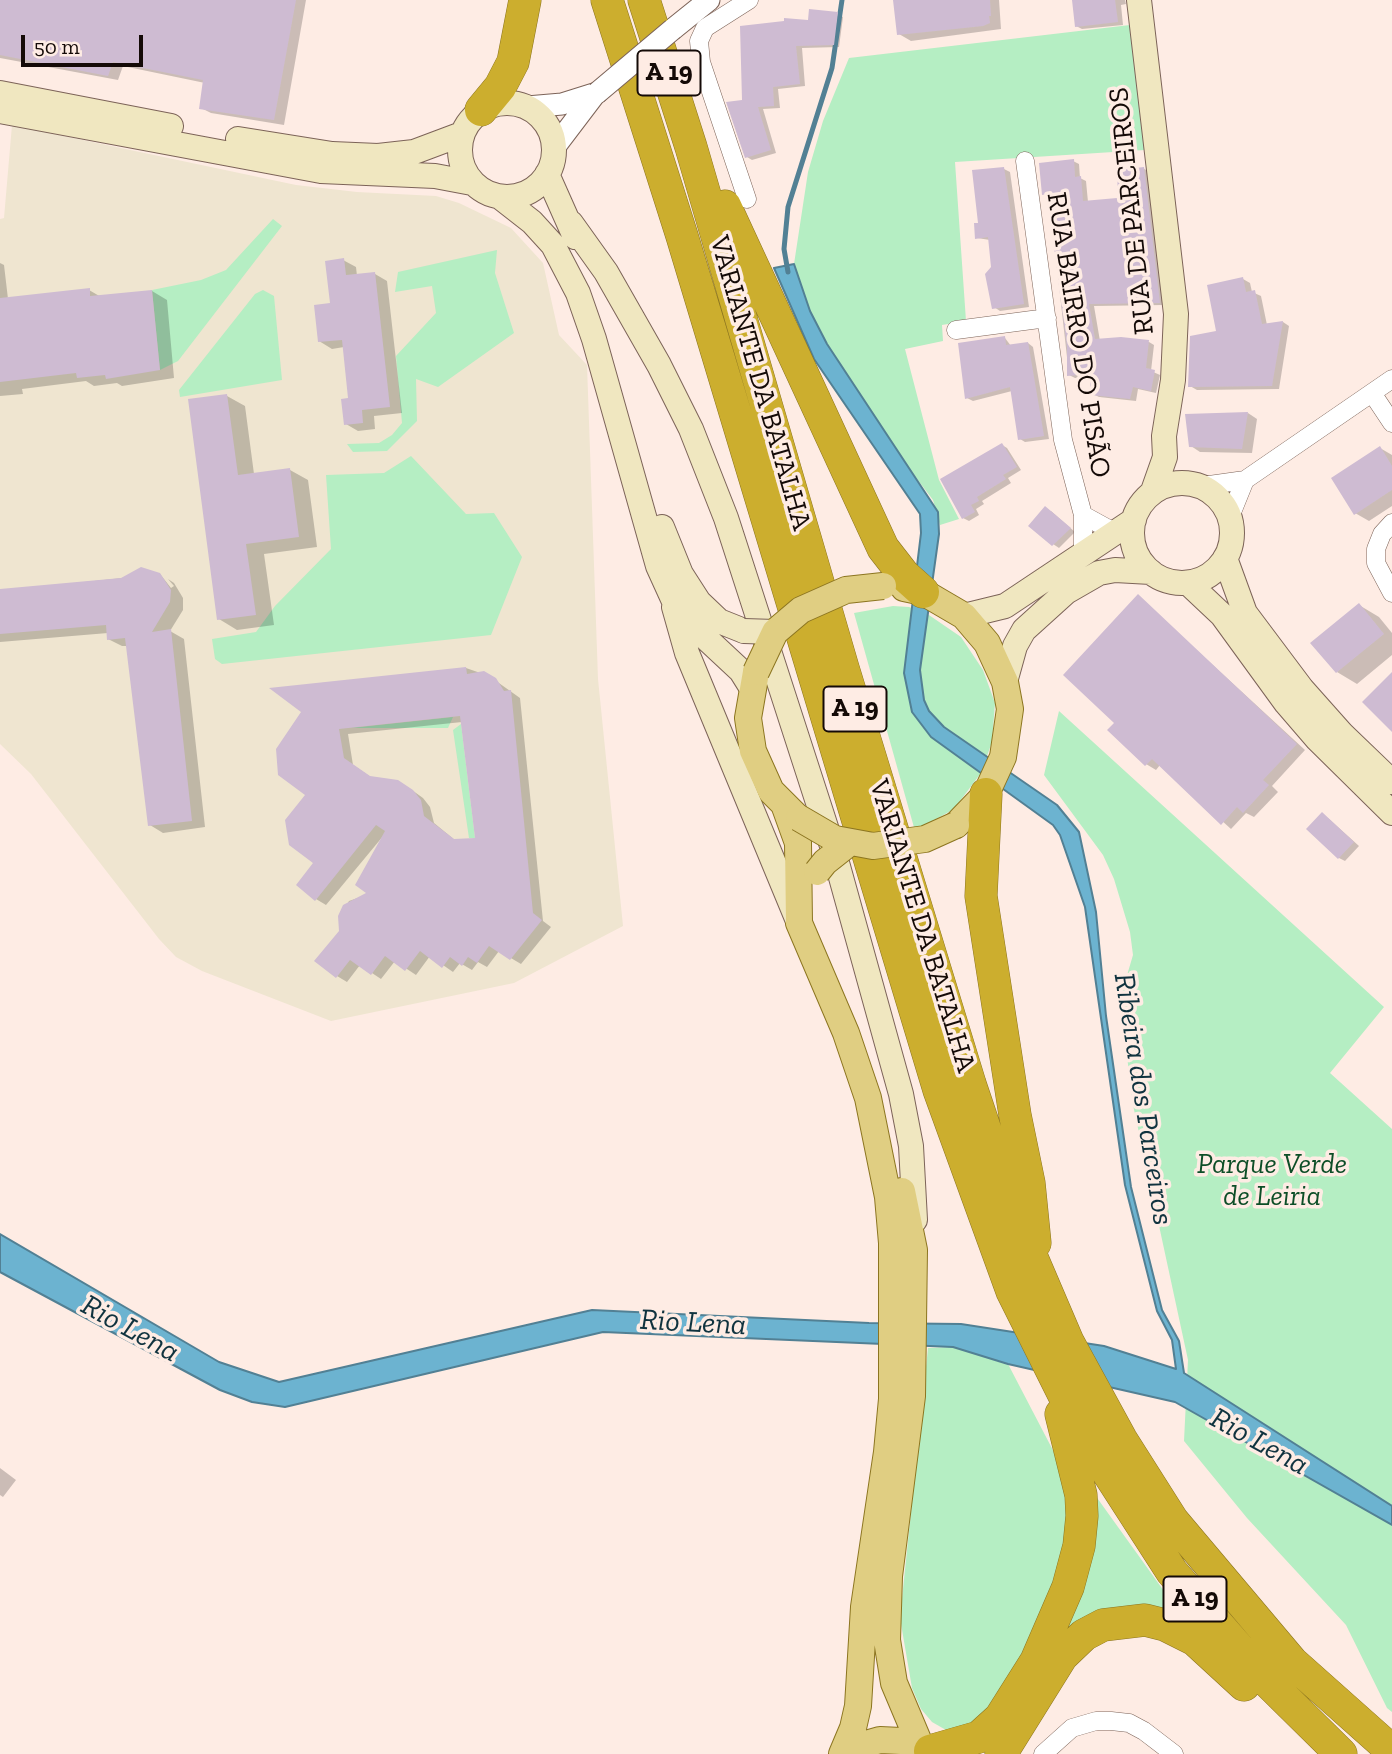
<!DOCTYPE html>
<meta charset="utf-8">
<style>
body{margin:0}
#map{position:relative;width:1392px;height:1754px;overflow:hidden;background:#feece4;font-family:"Zilla Slab",serif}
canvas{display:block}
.scale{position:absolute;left:21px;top:35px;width:122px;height:32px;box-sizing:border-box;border:4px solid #140a07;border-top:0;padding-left:9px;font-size:21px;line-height:24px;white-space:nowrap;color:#140a07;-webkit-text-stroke:5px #feece4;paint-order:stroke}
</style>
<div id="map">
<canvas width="1392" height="1754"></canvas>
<div class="scale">50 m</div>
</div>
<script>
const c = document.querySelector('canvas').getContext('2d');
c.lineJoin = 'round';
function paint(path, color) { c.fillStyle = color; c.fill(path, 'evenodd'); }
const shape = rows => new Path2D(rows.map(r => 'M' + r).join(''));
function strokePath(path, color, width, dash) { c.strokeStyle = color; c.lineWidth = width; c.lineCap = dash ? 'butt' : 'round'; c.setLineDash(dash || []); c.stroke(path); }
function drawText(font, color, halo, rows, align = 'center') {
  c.font = font + ' "Zilla Slab",serif'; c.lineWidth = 7; c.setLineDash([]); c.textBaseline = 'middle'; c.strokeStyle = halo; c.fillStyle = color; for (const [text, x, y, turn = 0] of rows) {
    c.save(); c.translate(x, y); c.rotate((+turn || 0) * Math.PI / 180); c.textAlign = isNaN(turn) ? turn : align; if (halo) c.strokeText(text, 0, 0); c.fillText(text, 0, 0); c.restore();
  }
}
paint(shape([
 [12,125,296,185,357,192,436,196,459,203,511,228,543,263,559,335,587,365,598,679,623,926,514,983,331,1021,202,971,176,957,159,939,31,774,0,744,0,219,4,218]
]), '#efe5d0');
paint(shape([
 [1130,25,1145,150,955,162,966,321,942,325,943,341,905,349,939,480,959,519,940,525,933,500,895,450,827,344,810,311,794,264,808,172,823,121,849,58],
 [273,219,282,226,178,361,160,370,152,290,201,280,226,270],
 [497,250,495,273,514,333,438,387,416,379,417,421,387,451,353,452,347,444,379,443,392,435,402,423,396,356,436,313,432,286,395,292,398,272],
 [263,290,274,296,282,380,180,397,179,390,255,294],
 [411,456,466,514,494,513,522,557,491,635,222,664,215,659,212,639,256,632,275,606,331,549,326,475,384,473],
 [893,606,909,607,926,613,961,637,983,670,995,703,992,742,981,773,954,809,915,831,854,613],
 [1059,711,1384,1007,1330,1073,1392,1129,1392,1712,1387,1708,1346,1625,1247,1518,1184,1441,1188,1360,1133,1105,1120,999,1133,955,1130,932,1114,879,1103,855,1044,775],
 [453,717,448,728,351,728],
 [461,724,475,838,469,838,453,730],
 [953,1347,1008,1364,1057,1458,1070,1512,1054,1607,983,1724,946,1730,932,1722,921,1709,912,1688,900,1618,928,1348],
 [1095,1495,1179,1612,1179,1613,1059,1635]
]), '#b5eec3');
const water = shape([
 [794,264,810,311,827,344,938,512,939,534,920,670,924,700,929,711,944,727,1057,805,1079,832,1096,912,1106,1016,1131,1187,1162,1310,1179,1341,1184,1373,1392,1506,1392,1525,1175,1402,1008,1364,953,1347,603,1332,285,1407,252,1402,220,1390,0,1272,0,1234,219,1362,279,1382,592,1310,869,1323,961,1324,1104,1346,1176,1369,1172,1340,1157,1311,1125,1185,1085,907,1060,835,1053,825,931,737,912,712,904,673,921,533,920,514,814,359,774,268,794,264]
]);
paint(water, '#6cb3d0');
strokePath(water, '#528094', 2);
paint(shape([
 [0,0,306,0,284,125,211,113,201,108,205,83,123,66,118,80,0,58],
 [895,0,999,0,1001,29,911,41,899,34],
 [1074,0,1125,0,1126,4,1121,5,1123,25,1082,29,1076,26],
 [837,14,843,17,839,47,802,48,805,86,778,89,780,108,763,109,776,153,752,160,747,157,744,101,809,22],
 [1073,161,1079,164,1080,178,1086,181,1088,202,1119,200,1143,168,1149,172,1165,305,1094,306,1100,341,1149,342,1154,345,1151,371,1160,375,1156,393,1138,389,1136,401,1099,397,1093,394,1092,377,1075,378,1069,375,1049,197,1044,194],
 [1004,169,1010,172,1029,307,1000,311,994,307,990,240,977,238],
 [343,260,356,267,357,276,375,274,387,281,402,413,374,416,375,429,358,431,346,424,350,400,344,347,332,349,319,341],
 [0,263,4,265,8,299,89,290,101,297,152,291,167,300,174,378,122,386,117,383,94,386,86,381,22,389,23,394,0,396],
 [1243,279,1250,283,1252,292,1261,296,1267,325,1283,322,1289,326,1279,389,1197,390,1190,386],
 [1005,338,1011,346,1028,343,1033,347,1049,439,1025,442,1020,439,1012,391,973,401,967,398],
 [227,396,245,406,254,474,290,470,308,480,317,547,264,554,274,625,237,630,219,619],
 [1248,413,1257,419,1252,453,1200,452,1191,446],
 [1002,445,1007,448,1021,470,1008,478,1011,483,982,501,984,504,976,509,979,515,969,521,963,518],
 [1380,448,1392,455,1392,506,1369,521,1355,513],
 [1051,511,1075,532,1059,548,1053,544],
 [160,574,171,588,174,586,168,579,174,583,183,598,183,610,170,631,184,639,205,827,163,833,150,825,128,646,122,646,108,639,108,633,0,642,0,591],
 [1139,597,1305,750,1272,786,1278,792,1254,817,1246,813,1231,829,1160,765,1156,770,1146,764,1116,723],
 [1359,605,1379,617,1392,633,1392,655,1357,684,1337,672],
 [466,668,489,676,520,698,543,921,551,927,521,964,499,951,487,967,478,962,472,970,460,963,453,972,430,956,416,975,395,961,381,979,360,965,347,982,337,976,340,917,349,901,369,894,384,835,326,905,316,899,307,794,277,749],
 [462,722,477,840,456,841,434,823,430,807,423,798,409,788,372,778,353,765,348,734],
 [1328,818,1359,846,1345,861,1339,858],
 [0,1468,16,1480,3,1497,0,1495]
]), '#0003');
strokePath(shape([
 [788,272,784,249,788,207,832,68,842,0]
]), '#528094', 5);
paint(shape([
 [0,0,296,0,274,120,199,109,203,80,113,62,108,76,0,55],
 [893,0,990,0,991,16,989,16,990,23,983,26,897,35],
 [1072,0,1115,0,1118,22,1075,27],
 [809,9,838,12,834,45,796,46,800,84,773,87,774,106,758,107,771,150,745,158,726,102,742,100,740,26,784,21,784,18,808,20],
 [1074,159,1075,177,1081,176,1083,201,1117,198,1118,170,1144,167,1160,303,1089,304,1095,339,1121,337,1149,340,1146,368,1155,370,1151,391,1133,387,1130,399,1091,395,1090,374,1067,376,1067,347,1047,194,1042,195,1039,163],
 [1004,167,1024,304,992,309,985,274,991,267,988,237,975,239,974,223,978,223,972,170],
 [344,258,346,275,375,272,390,407,362,410,363,423,344,425,341,399,348,398,342,340,318,342,314,305,330,303,325,261],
 [1243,277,1246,292,1255,290,1262,324,1283,321,1272,386,1188,387,1190,336,1216,331,1207,285],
 [90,288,90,296,152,290,160,370,106,379,105,375,77,378,76,373,0,382,0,298],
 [1005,336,1006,345,1028,342,1044,436,1018,440,1010,387,965,399,958,343],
 [227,394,238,475,290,468,299,537,246,544,256,615,217,620,188,399],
 [1248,412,1242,449,1189,447,1185,414],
 [1002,443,1017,467,1003,475,1006,479,977,497,979,501,971,505,975,512,962,519,940,479],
 [1380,446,1392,466,1392,490,1354,515,1331,478],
 [1045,506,1071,528,1052,546,1028,526],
 [141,567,160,573,171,590,170,602,152,632,171,629,192,821,148,826,125,638,107,640,106,625,0,634,0,589,121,578],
 [1138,594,1297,744,1263,780,1269,785,1243,813,1237,807,1221,825,1152,759,1145,766,1107,730,1114,723,1063,675],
 [1359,603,1384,634,1336,673,1310,643],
 [466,667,467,674,484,671,496,678,504,691,511,690,533,913,542,920,510,960,489,946,477,963,468,957,462,966,450,957,442,968,420,951,405,971,385,956,371,975,350,960,336,978,314,961,339,931,338,916,343,905,366,893,355,885,385,831,376,825,315,901,296,885,313,863,289,845,285,820,305,795,278,775,276,749,301,712,269,688],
 [460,716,475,838,454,839,424,816,421,800,413,790,398,780,370,776,344,758,339,729],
 [1392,672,1392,732,1362,702],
 [1322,812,1354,842,1338,859,1306,829]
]), '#cebbd2');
const minor = shape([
 [1025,161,1063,440,1083,515,1083,553],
 [747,199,701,62,699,41,705,28,749,0],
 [956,330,1047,318],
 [1372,393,1392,423],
 [1202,486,1245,480,1392,379],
 [1083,515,1114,532],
 [1230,517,1245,480],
 [1392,523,1382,534,1376,549,1376,563,1392,593],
 [1043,1754,1072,1728,1096,1721,1111,1721,1129,1723,1144,1731,1174,1754]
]);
const tertiary = shape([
 [673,29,709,0],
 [527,107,562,104,597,93],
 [554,148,595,94]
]);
const secondary = shape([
 [1139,0,1176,314,1173,380,1164,436,1165,457,1153,491],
 [0,93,171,126],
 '460 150a47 47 0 1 1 94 0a47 47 0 1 1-94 0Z',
 [0,111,321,171,435,176,472,183],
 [238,139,332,154,378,156,414,152,462,134],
 [547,174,575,237],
 [500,197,532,222,553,245,578,293,594,339,658,566,673,599,696,629,741,671,751,687],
 [571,223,606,272,659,365,691,429,726,518,834,852,901,1094,911,1146,915,1220],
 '1132 533a50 50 0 1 1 100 0a50 50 0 1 1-100 0Z',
 [662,527,681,574,699,602,719,621,744,631],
 [1225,558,1245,613,1302,689,1342,734,1392,782],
 [1188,583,1222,615,1286,703,1317,739,1392,813],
 [674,607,687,653,798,921],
 [964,616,1005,606,1134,520],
 [1005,682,1015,646,1024,630,1066,592,1099,573,1115,570,1151,572]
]);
const primary = shape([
 [904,588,923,592,964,616,987,643,1005,682,1010,709,1003,757,986,794,956,825],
 [756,672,748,718,753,751,771,791,797,817],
 [785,807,798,843,799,923,846,1033,868,1098,888,1197,892,1243,892,1399,887,1452,864,1607,858,1706,853,1728,842,1754],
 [902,1191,914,1250,912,1396,889,1576,887,1640,894,1683,921,1747],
 [845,1754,859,1746,880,1740,901,1741,929,1751]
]);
const motorway = shape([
 [607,0,682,236,939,1090,1012,1291,1085,1437,1172,1572,1268,1682,1341,1754],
 [644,0,691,147,843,668,970,1084,1015,1218,1068,1342,1121,1439,1173,1521,1292,1662,1392,1751],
 [481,110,500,87,513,62,525,0],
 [725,206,883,548,904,575,923,592],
 [986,794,981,896,1015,1115,1029,1183,1035,1243],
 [930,1751,979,1737,1000,1718,1036,1661,1068,1587,1079,1546,1082,1516,1081,1495,1061,1414],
 [1001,1754,1062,1656,1084,1635,1103,1625,1145,1620,1165,1625,1195,1640,1244,1685]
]);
strokePath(minor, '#7c6358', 19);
strokePath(tertiary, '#7c6358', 23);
strokePath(secondary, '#7c6358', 26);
strokePath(primary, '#8c7520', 28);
strokePath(motorway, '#8c7520', 33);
strokePath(minor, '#fff', 18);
strokePath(tertiary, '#fff', 21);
strokePath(secondary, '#f0e7c0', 24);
strokePath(primary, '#e0ce82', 26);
strokePath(motorway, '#ccae2e', 32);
const tertiaryBridge = shape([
 [597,93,673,29]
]);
const secondaryBridge = shape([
 [744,631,775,632]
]);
const primaryBridge = shape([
 [756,672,775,632,801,610,846,590,883,586],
 [799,818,835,839,873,846,925,839,956,825],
 [817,872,825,862,849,843]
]);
strokePath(tertiaryBridge, '#7c6358', 23, []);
strokePath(secondaryBridge, '#7c6358', 26, []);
strokePath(primaryBridge, '#8c7520', 28, []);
strokePath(tertiaryBridge, '#fff', 21);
strokePath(secondaryBridge, '#f0e7c0', 24);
strokePath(primaryBridge, '#e0ce82', 26);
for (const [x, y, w] of [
 [669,73,63],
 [855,709,63],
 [1195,1599,63]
]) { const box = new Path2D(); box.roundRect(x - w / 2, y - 22.5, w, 45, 5); c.fillStyle = '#feece4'; c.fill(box); strokePath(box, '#140a07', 2); }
drawText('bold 26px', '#140a07', null, [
 ["A 19",669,73],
 ["A 19",855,709],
 ["A 19",1195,1599]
]);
drawText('28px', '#140a07', '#feece4', [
 ["RUA DE PARCEIROS",1132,211,-96],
 ["RUA BAIRRO DO PISÃO",1078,335,81],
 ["VARIANTE DA BATALHA",760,383,74],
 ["VARIANTE DA BATALHA",922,926,73]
]);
drawText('italic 28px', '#0d4e27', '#feece4', [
 ["Parque Verde",1272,1165],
 ["de Leiria",1272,1197]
]);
drawText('italic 30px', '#10333f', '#feece4', [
 ["Ribeira dos Parceiros",1143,1099,81],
 ["Rio Lena",693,1323,3],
 ["Rio Lena",130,1329,29],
 ["Rio Lena",1259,1442,29]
]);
</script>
